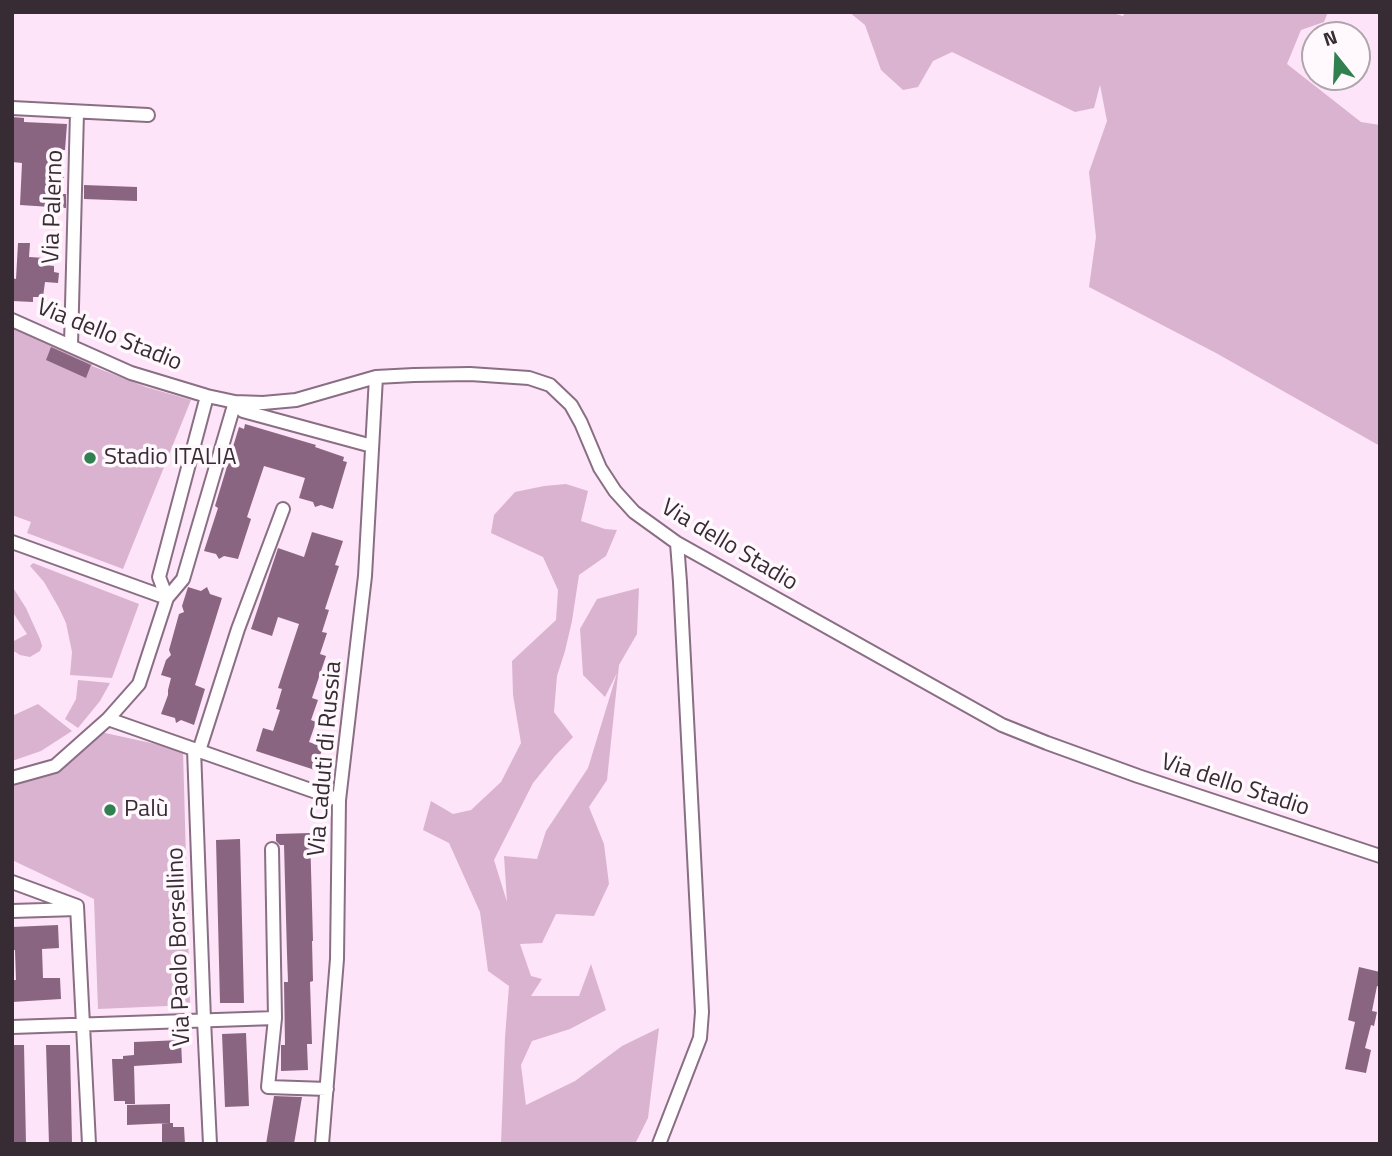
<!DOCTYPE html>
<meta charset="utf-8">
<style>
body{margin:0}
#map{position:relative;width:1392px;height:1156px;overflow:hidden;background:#fee4f8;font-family:"Titillium Web",sans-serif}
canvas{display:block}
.frame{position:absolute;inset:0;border:14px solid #372b34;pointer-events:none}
.north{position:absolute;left:1301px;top:21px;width:70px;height:70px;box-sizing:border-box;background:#fff8fd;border:2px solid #afa6ad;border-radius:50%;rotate:342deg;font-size:19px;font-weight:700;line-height:28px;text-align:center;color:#372b34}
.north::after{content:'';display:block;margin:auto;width:24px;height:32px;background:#318050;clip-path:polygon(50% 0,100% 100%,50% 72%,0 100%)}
</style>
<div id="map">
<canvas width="1392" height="1156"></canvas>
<div class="frame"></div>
<div class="north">N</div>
</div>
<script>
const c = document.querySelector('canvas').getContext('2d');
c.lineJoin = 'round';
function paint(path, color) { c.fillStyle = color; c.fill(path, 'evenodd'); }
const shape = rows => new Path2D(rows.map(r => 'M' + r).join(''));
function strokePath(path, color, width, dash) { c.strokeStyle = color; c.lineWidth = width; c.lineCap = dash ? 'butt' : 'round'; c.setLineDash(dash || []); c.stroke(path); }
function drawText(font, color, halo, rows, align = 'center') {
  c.font = font + ' "Titillium Web",sans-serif'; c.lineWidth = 7; c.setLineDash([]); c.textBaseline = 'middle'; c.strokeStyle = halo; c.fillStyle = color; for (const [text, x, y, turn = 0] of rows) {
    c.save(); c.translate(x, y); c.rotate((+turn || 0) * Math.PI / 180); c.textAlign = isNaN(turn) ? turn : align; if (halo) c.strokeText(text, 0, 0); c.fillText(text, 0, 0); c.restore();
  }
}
paint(shape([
 [849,12,1110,12,1123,16,1125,12,1328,12,1324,22,1301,30,1287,64,1361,122,1380,125,1380,446,1216,353,1089,287,1096,237,1089,172,1107,121,1100,85,1094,108,1075,112,952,52,933,61,918,87,903,90,881,70,865,25],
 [12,327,93,362,92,366,146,387,191,400,123,569,27,533,31,522,12,515],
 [566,484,588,491,581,521,605,529,617,530,606,556,579,575,572,621,565,651,557,676,554,712,573,737,555,756,533,783,494,860,507,902,504,856,537,859,546,831,588,768,617,673,605,697,583,675,580,629,597,599,639,588,637,634,619,665,607,780,589,807,604,844,609,884,594,916,556,914,542,943,520,944,531,976,542,979,531,996,579,996,591,964,606,1010,570,1029,532,1041,521,1065,526,1105,575,1081,622,1046,659,1028,648,1118,635,1144,501,1144,505,1037,509,986,488,971,480,912,449,843,423,830,431,801,453,814,471,810,501,782,521,743,513,695,512,661,556,620,558,590,543,557,491,533,494,515,515,492,544,486],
 [33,563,139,604,112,678,70,675,72,652,66,623,59,608,44,582,30,566],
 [12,586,26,608,40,639,42,646,40,651,30,657,20,655,12,650,12,642,27,634,12,611],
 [78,680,110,683,100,701,78,728,65,719,76,699],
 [38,704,72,731,41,751,12,761,12,716],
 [96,731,183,750,190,1005,98,1009,94,899,12,860,12,785,61,769]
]), '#dab3d1');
paint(shape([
 [12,117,24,118,24,122,67,124,65,150,61,150,60,169,64,170,63,194,66,194,66,208,20,205,22,163,12,162],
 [84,185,137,187,137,201,84,199],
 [18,243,30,243,29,257,46,258,45,265,54,266,54,272,59,273,58,283,45,282,43,297,33,297,33,302,12,301,12,278,16,279],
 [51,347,91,365,86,378,46,360],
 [245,424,316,445,315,447,344,457,343,461,347,462,333,509,321,505,315,507,313,502,299,498,305,478,264,466,247,517,251,519,238,559,224,556,219,559,216,554,204,551,218,508,215,506,239,427,244,429],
 [312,532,343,541,335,565,339,566,325,609,329,610,322,632,327,633,320,654,326,656,312,698,318,700,311,720,316,722,309,742,323,747,315,770,256,751,263,728,273,731,280,710,276,709,282,689,278,688,299,624,278,617,272,636,251,629,278,548,304,557],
 [188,587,201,591,207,587,210,594,222,598,195,685,205,689,194,725,181,720,176,723,175,718,161,714,168,695,168,690,171,678,161,675,166,660,171,655,169,650,179,614,184,612,182,606],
 [310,833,313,941,312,941,313,981,310,982,312,1044,307,1044,308,1070,281,1071,281,1045,285,1045,284,982,288,982,287,954,284,845,280,845,276,841,276,834],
 [240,839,244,1003,220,1003,216,840],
 [58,925,59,948,42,949,43,978,60,978,61,999,12,1002,12,980,16,980,15,950,12,950,12,927],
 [1359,967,1380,972,1380,987,1377,986,1372,1011,1377,1012,1374,1026,1371,1025,1365,1048,1371,1050,1366,1073,1345,1069,1355,1022,1348,1020],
 [246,1033,249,1106,225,1107,222,1034],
 [181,1040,182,1063,134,1066,135,1104,125,1104,125,1101,114,1101,112,1059,123,1059,123,1056,134,1055,134,1042],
 [12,1045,24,1045,26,1144,12,1144],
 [46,1045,70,1045,72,1144,49,1144],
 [274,1096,302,1097,294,1144,266,1144],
 [170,1104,170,1123,127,1125,127,1105],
 [162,1123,173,1123,173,1127,184,1127,185,1144,162,1144]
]), '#8a6582');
const street = shape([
 [12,108,148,115],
 [12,320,131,373,207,396,235,402,263,403,296,400,376,377,414,375,470,374,529,378,550,385,571,405,581,423,600,468,615,491,634,512,677,543,1002,725,1047,743,1138,776,1380,856],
 [71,345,77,112],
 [235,402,243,411,372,446],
 [12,542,167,598],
 [167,598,159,577,207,396],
 [108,719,339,800],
 [194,749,204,1020,210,1144],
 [199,751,238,629,283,509],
 [12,778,55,766,108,719,139,684,167,598,183,579,235,402],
 [272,849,275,1018,268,1087,327,1089],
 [12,882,77,906,89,1144],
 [12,911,77,909],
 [12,1027,275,1018],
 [322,1144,337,959,339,800,365,576,376,377],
 [659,1144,700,1038,702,1012,680,582,677,543]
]);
strokePath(street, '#8a6e84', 16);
strokePath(street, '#fff', 12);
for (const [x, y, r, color] of [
 [90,458,7,"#318050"],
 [110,810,7,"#318050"]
]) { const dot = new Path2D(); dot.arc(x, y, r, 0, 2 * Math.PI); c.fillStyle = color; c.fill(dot); strokePath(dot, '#fff8fd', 2.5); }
drawText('24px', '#372b34', '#fff8fd', [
 ["Via Palerno",54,207,-88],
 ["Via dello Stadio",109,336,22],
 ["Via dello Stadio",729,546,31],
 ["Via Caduti di Russia",326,759,-85],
 ["Via dello Stadio",1235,786,18],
 ["Via Paolo Borsellino",180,947,-92]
]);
drawText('24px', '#372b34', '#fff8fd', [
 ["Stadio ITALIA",104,458],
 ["Palù",124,810]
], 'left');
</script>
